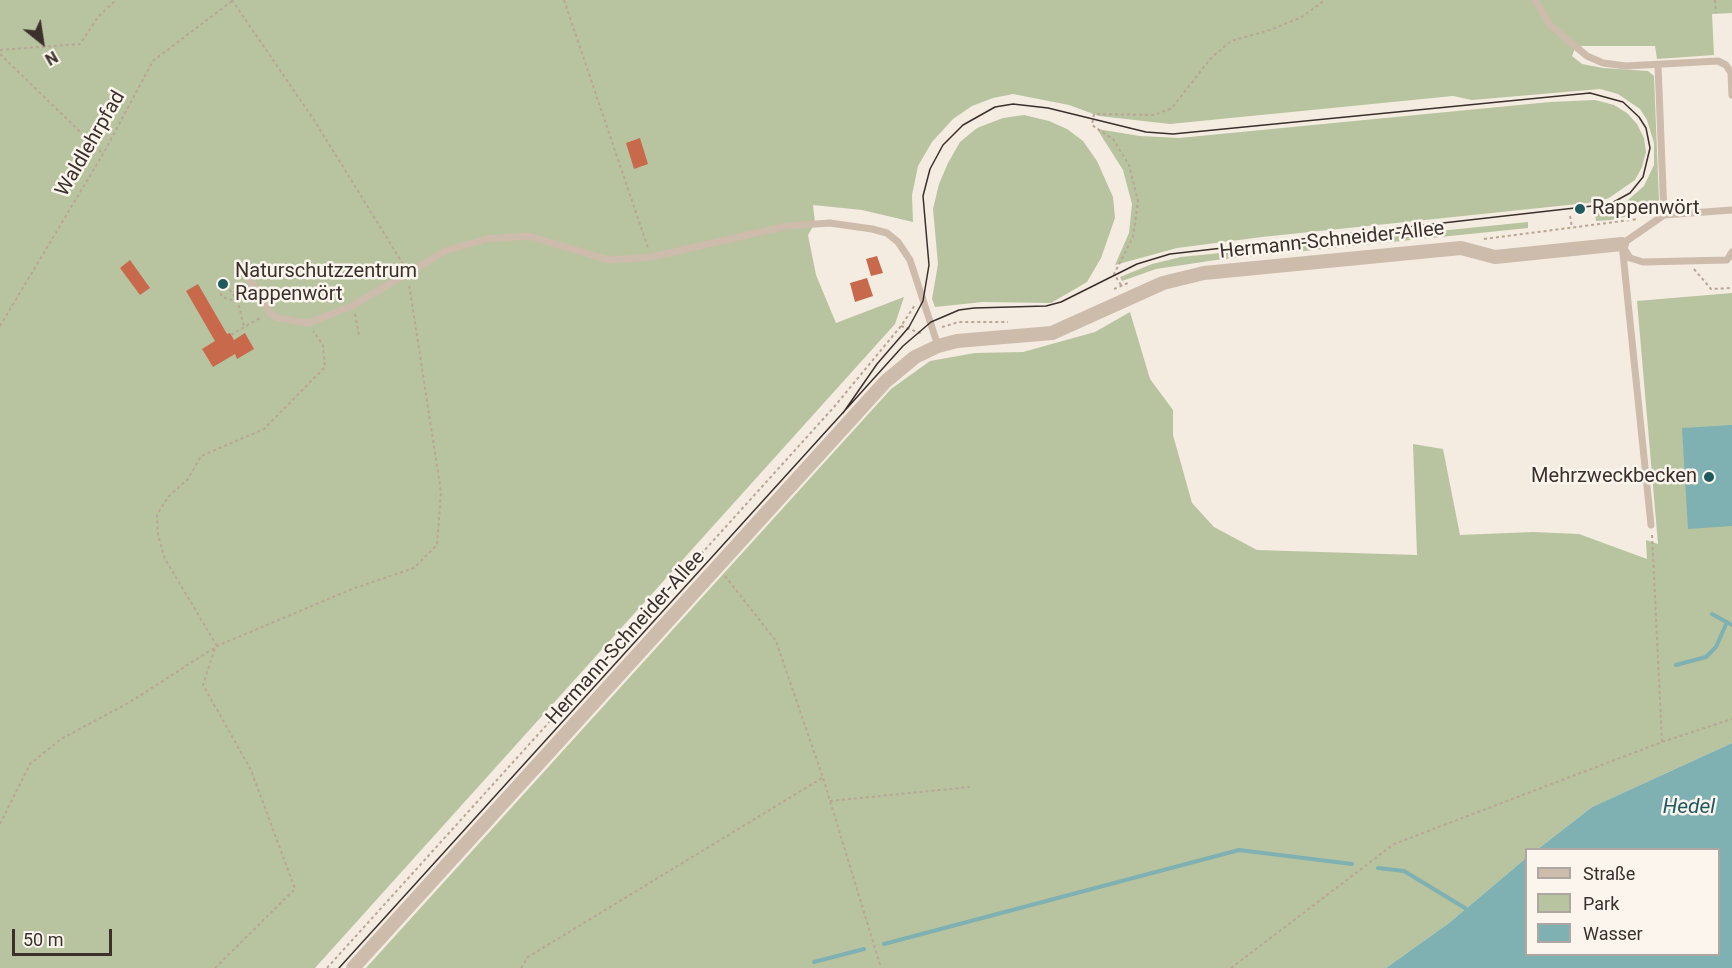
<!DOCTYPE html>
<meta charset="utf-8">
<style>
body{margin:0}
#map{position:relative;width:1732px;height:968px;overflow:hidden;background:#f4ebe1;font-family:Roboto,sans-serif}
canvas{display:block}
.legend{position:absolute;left:1525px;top:848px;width:195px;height:108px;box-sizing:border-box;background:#fbf5ee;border:2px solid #aea6a0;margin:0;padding:8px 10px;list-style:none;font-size:18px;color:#3b302b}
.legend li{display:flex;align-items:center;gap:12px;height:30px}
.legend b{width:30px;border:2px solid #aea6a0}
.north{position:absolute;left:12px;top:12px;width:60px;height:60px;-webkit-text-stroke:4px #fbf5ee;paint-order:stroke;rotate:150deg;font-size:16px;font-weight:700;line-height:24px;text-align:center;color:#3b302b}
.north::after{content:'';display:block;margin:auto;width:21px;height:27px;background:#3b302b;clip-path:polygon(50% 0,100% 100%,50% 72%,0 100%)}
.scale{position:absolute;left:12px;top:929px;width:100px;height:27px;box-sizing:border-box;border:3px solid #3b302b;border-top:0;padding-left:8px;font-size:18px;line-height:21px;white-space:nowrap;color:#3b302b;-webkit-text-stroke:4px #fbf5ee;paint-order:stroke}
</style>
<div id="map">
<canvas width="1732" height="968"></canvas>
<ul class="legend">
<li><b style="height:8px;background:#cdbbac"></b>Straße</li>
<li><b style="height:16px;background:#b8c4a0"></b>Park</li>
<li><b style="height:16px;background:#7fb0b2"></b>Wasser</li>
</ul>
<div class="north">N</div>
<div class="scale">50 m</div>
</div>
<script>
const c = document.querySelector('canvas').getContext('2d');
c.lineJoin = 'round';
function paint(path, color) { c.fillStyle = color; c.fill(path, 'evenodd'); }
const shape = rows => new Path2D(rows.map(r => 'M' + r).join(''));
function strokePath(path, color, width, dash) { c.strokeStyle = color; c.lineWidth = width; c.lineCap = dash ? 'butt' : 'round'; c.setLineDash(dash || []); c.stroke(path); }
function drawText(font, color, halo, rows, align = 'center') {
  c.font = font + ' Roboto,sans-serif'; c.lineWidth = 5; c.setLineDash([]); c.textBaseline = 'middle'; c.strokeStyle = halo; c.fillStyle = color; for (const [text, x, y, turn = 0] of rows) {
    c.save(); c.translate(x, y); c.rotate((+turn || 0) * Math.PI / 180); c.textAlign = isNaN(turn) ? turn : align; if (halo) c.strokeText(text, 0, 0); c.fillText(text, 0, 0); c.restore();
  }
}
paint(shape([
 [0,0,1732,0,1732,13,1712,14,1714,55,1657,59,1655,46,1576,46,1572,56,1582,64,1603,68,1648,71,1654,76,1659,200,1645,212,1611,220,1596,221,1595,213,1627,201,1644,186,1654,165,1654,143,1647,120,1640,109,1618,94,1600,89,1472,100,1453,96,1170,124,1099,116,1069,105,1013,94,993,98,972,106,953,119,932,142,918,166,912,195,913,222,862,210,813,205,815,223,808,235,816,275,836,323,904,297,895,324,315,968,0,968],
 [1595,100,1614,105,1627,113,1637,124,1644,138,1646,152,1642,167,1635,180,1609,198,1597,202,1262,237,1177,248,1115,265,1129,233,1132,204,1123,170,1097,129,1140,136,1179,138,1550,102],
 [1024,115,1049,121,1067,129,1083,141,1097,161,1113,197,1115,218,1101,258,1087,282,1051,303,983,302,935,307,932,299,938,264,933,209,939,184,948,163,960,142,977,128,1003,118],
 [1528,222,1528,228,1216,260,1156,269,1122,281,1120,277,1152,264,1181,257],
 [1732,293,1732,743,1592,807,1538,849,1526,850,1526,858,1449,923,1386,968,366,968,891,389,930,361,975,353,1023,352,1095,332,1130,312,1150,379,1173,410,1173,435,1192,503,1214,527,1257,550,1417,555,1413,444,1443,449,1460,535,1533,532,1579,534,1647,559,1646,540,1658,544,1637,301]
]), '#b8c4a0');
paint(shape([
 [1732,425,1732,526,1688,529,1682,428],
 [1732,743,1732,968,1386,968,1449,923,1526,858,1526,954,1718,954,1718,850,1538,849,1592,807]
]), '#7fb0b2');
strokePath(shape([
 [1712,614,1732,625],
 [1676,665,1706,657,1716,647,1727,622],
 [1378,868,1404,871,1465,908],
 [884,944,1239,850,1352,864],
 [814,962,864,949]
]), '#7fb0b2', 4);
paint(shape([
 [640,138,648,164,634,169,626,143],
 [877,256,883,273,871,276,866,259],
 [130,260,150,288,140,295,120,268],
 [867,278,873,296,855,302,850,283],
 [198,284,227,334,230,333,234,340,245,333,254,349,237,359,235,354,213,367,202,349,215,341,186,291]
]), '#c8694b');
strokePath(shape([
 [232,0,314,120,403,264],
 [564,0,648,248],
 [1715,0,1716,13],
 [0,50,80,44,98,17,116,0],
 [0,54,103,154],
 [1570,216,1572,228],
 [1484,239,1638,219],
 [1694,269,1711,289,1732,288],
 [1121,285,1114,274,1133,237,1138,201,1129,165,1113,139,1092,125,1094,114,1154,115,1172,108,1211,58,1231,41,1270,30,1302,17,1325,0],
 [1114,289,1128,283],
 [238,302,227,286,218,286,222,297,238,302,244,327],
 [355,314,359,335],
 [0,326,103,154,153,61,232,1],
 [901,326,923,334],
 [942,327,959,322,1008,322],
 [231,335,260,318],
 [1652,535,1662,742],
 [725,576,776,641,823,778,881,968],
 [217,646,165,559,158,535,157,515,168,497,188,479,201,456,264,429,325,367,323,345,313,331],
 [830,801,970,787],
 [0,824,30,764,61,739,130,702,217,646,352,589,414,568,437,545,441,492,409,284],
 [215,968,295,889,251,770,203,685,215,648],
 [327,968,834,407,901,326,915,305],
 [521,968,528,957,822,778],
 [1231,968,1394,844,1662,742,1732,719]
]), '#b9a596', 2, [3, 3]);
strokePath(shape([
 [1535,0,1550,25,1587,56,1603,63,1626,66,1718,61,1726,65,1731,73,1732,95],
 [1658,65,1664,215],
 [1622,244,1651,525],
 [1622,244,1664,215,1732,210],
 [1623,247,1630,258,1643,262,1727,260,1732,252],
 [242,267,269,312,277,318,308,323,352,306,445,251,486,239,529,236,609,260,651,257,787,226,830,223,872,229,887,233,898,242,910,260,938,346]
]), '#cdbbac', 7);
strokePath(shape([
 [353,968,885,382,915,357,938,346,957,341,1052,333,1163,283,1204,273,1461,248,1495,257,1622,244]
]), '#cdbbac', 14);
strokePath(shape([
 [339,968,839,417,903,346,931,322,959,310,974,308,1046,306,1061,302,1137,264,1170,254,1610,204,1630,193,1643,177,1650,148,1646,128,1639,117,1623,102,1590,93,1173,134,1146,132,1048,108,1013,104,995,107,963,125,943,145,930,169,923,196,929,265,923,301,909,327,877,364,843,413]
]), '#3b302b', 1.5);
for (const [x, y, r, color] of [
 [1580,209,6,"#1f5a5e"],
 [223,284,6,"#1f5a5e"],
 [1709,477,6,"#1f5a5e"]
]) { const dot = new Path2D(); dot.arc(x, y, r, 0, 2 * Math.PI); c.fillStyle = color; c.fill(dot); strokePath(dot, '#fbf5ee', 2); }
drawText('20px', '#3b302b', '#fbf5ee', [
 ["Waldlehrpfad",91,144,-60],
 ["Hermann-Schneider-Allee",1332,241,-6],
 ["Hermann-Schneider-Allee",626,638,-48]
]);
drawText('20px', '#3b302b', '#fbf5ee', [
 ["Rappenwört",1592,209],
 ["Naturschutzzentrum",235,272],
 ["Rappenwört",235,295],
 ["Mehrzweckbecken",1697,477,"right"]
], 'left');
drawText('italic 21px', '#1f5a5e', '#fbf5ee', [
 ["Hedel",1689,808]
]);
</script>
